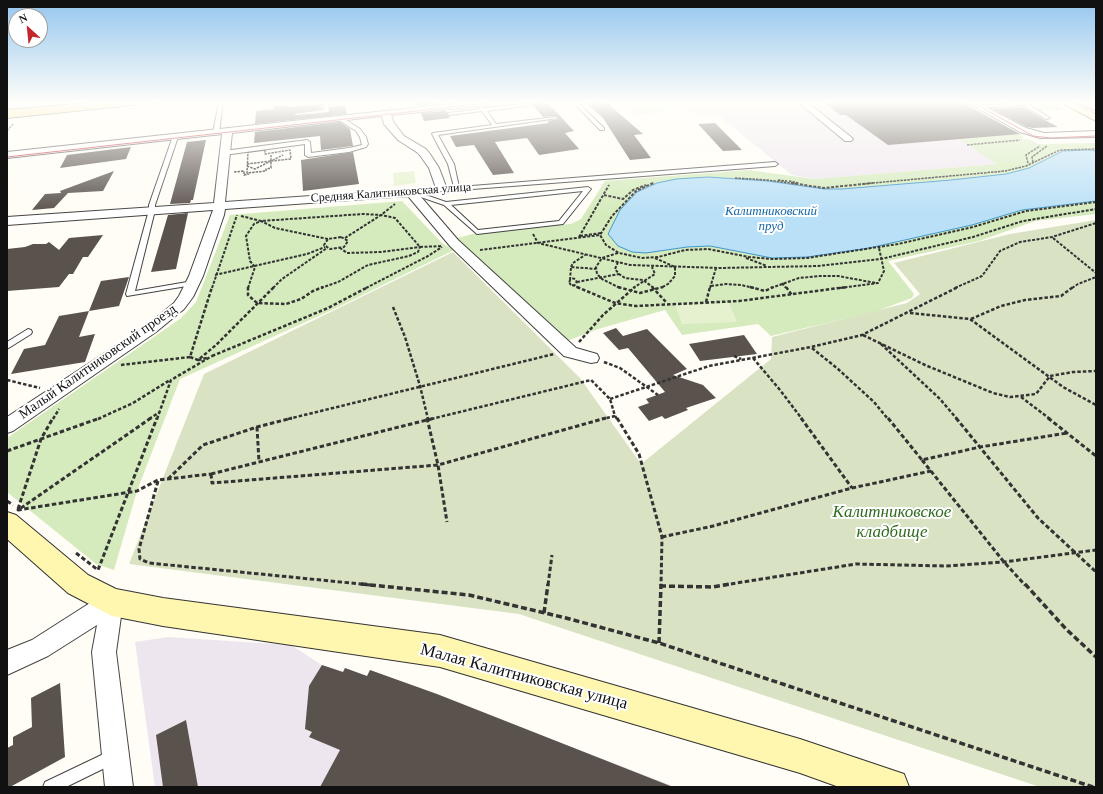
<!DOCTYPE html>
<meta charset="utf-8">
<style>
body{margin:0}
#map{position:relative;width:1103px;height:794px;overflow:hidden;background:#fffdf5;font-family:"Times New Roman",serif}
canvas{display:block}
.frame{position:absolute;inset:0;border:8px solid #111;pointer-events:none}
.north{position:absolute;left:8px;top:8px;width:40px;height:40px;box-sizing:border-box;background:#fff;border:1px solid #a0a0a0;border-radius:50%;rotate:333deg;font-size:11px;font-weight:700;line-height:16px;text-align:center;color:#111}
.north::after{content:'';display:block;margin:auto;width:14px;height:18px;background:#c4262e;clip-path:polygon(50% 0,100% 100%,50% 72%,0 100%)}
</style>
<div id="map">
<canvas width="1103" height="794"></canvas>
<div class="frame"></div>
<div class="north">N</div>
</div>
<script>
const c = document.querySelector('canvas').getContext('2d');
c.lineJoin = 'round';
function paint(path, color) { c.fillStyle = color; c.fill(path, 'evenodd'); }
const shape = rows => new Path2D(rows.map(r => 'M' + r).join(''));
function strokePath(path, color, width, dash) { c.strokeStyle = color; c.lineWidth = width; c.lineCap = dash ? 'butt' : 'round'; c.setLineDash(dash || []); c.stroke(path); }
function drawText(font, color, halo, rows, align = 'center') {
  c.font = font + ' "Times New Roman",serif'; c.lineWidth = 4; c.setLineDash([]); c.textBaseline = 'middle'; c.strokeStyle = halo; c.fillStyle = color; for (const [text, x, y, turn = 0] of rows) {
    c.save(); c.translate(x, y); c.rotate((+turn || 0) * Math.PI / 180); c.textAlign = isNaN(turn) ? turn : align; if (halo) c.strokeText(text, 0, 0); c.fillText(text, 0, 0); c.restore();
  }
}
paint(shape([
 [677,102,961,102,1020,134,1023,137,1023,139,1031,140,997,164,814,179,792,175,719,116,711,117,691,113],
 [168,637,291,645,322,665,343,672,345,668,367,676,370,670,676,787,155,787,135,642]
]), '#eee6ef');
paint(shape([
 [1037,103,1051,103,1064,110,1040,111,1032,107,1041,106],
 [1020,134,1023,137,1023,139,1031,140,1038,144,1096,143,1096,214,1035,221,979,241,888,261,914,294,912,298,874,312,771,336,758,324,682,335,665,310,598,329,567,341,457,238,481,232,571,224,581,219,605,181,749,170,814,179,997,164,959,139],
 [402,201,442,243,454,250,332,310,180,379,137,491,114,570,96,564,7,492,7,438,180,319,196,302,230,215]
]), '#d5ebbd');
paint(shape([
 [1096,220,1096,787,1040,787,519,614,129,564,204,374,453,252,580,378,641,464,771,359,772,337,907,303,920,294,894,263,1010,234]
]), '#d9e3c4');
paint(shape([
 [659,104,668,111,637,115,628,108],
 [414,171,416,183,394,186,393,173],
 [729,303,737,322,682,324,675,305]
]), '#e6f2cf');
const water = shape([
 [1089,150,1096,151,1096,201,1022,210,972,225,869,248,807,257,772,258,710,246,687,247,646,253,632,252,618,246,608,234,620,210,637,192,657,183,676,179,708,177,767,181,825,189,842,189,951,180,1006,174,1029,168,1063,151,1089,150]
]);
paint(water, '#b9e0f7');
strokePath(water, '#3f96cf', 1);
paint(shape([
 [415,102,441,102,442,103,417,106],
 [530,102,547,102,574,131,565,133,579,149,539,155,527,138,495,142,514,173,493,175,474,145,456,147,450,136,549,123,547,121,559,119,556,116,543,117],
 [585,102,606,102,643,134,634,135,651,158,630,160,603,118],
 [823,102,961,102,1020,134,888,145,846,115,840,115],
 [322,104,322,109,294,113,293,114,296,116,329,113,330,107,345,105,347,114,255,124,256,111,273,109,273,106,287,105,287,107],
 [1023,107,1045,120,1058,127,1033,128,1027,127,992,109],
 [446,111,450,118,424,121,421,113],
 [340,122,350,129,353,146,321,150,320,136,254,143,255,132],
 [715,123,742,150,723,151,698,124],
 [206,140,193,200,191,200,190,203,170,204,187,142],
 [131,147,126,159,60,168,67,155],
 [353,152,359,184,303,191,301,160],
 [114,171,103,191,68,193,54,208,32,210,45,194,61,193,60,191],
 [188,213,176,269,151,272,168,215],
 [103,235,88,257,83,257,73,274,69,274,59,287,7,291,7,249,25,247,33,244,46,244,49,242,59,250,69,238],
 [129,277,119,306,89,311,101,281],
 [89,311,79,337,95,334,85,362,11,374,24,349,45,345,59,316],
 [616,328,623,336,647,329,687,369,673,375,703,385,716,398,686,408,688,410,665,419,662,416,649,421,638,407,649,403,646,399,665,392,628,348,619,350,603,333],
 [744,335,757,354,700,361,689,344],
 [322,665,343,672,345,668,367,676,370,670,437,694,673,787,320,787,340,750,309,737,312,732,305,729,309,686],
 [60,683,65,757,10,787,7,787,7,748,13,745,13,737,32,727,31,698],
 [186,720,198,787,163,787,156,735]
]), '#5a524d');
const lane = shape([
 [219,102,223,102,219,133,216,135,213,133,219,102],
 [324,102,328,102,329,112,296,115,294,114,324,110,324,102],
 [573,102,577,102,604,128,604,130,600,130,573,102],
 [1018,102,1026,103,1050,118,1046,119,1023,105,979,108,977,107,979,106,1018,103,1018,102],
 [530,103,532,105,487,111,496,124,556,117,558,118,438,135,454,164,459,187,775,162,778,164,775,166,420,193,446,202,588,187,591,189,563,224,477,234,444,205,409,193,409,191,411,190,454,187,448,164,432,134,433,133,492,125,482,111,450,115,448,114,448,113,481,109,479,106,481,105,485,108,530,103],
 [583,191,559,221,478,230,451,205,583,191],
 [339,118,343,118,360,129,366,137,368,144,366,147,349,152,308,157,305,155,305,144,224,155,221,153,224,151,307,140,310,142,311,153,349,148,362,145,360,137,356,131,339,120,339,118],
 [173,136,178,137,155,205,155,210,135,291,193,281,197,283,193,285,127,296,126,294,149,210,149,205,173,136],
 [28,329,31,330,32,332,31,334,7,349,7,342,28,329],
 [112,750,117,752,119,757,117,762,66,787,43,787,45,782,112,750]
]);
const street = shape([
 [468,102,493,102,489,105,391,115,394,123,404,136,426,149,430,154,439,168,447,189,445,191,437,191,429,168,422,158,418,153,398,140,384,124,382,116,232,133,225,202,411,189,415,190,458,240,576,348,597,354,599,358,597,362,591,363,564,356,450,246,408,196,225,209,224,215,203,276,193,297,184,309,156,332,13,431,7,433,7,417,146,326,174,303,179,296,189,276,213,210,7,225,7,217,214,203,222,134,7,158,7,152,468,102],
 [798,102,807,102,851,137,853,139,851,141,845,141,798,102],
 [966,102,976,102,1026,128,1044,133,1096,131,1096,137,1040,138,1020,132,966,102],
 [112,591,120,594,123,602,116,652,133,787,105,787,92,652,97,625,48,656,7,675,7,650,32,640,104,594,112,591]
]);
const secondary = shape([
 [1062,102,1076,102,1096,112,1096,121,1064,104,1062,102],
 [7,512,16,515,88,575,116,589,163,598,440,635,800,739,904,774,909,787,839,787,800,773,440,667,163,626,112,616,68,593,7,539,7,512]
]);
const primary = shape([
 [101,102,139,102,137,104,133,105,7,118,7,110,101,102]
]);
strokePath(lane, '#444', 2);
strokePath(street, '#444', 2);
strokePath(secondary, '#333', 2);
strokePath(primary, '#222', 2);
strokePath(shape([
 [146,104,167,102],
 [7,131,13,124],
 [967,145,1020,140],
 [265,150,265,154,290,150,291,159,271,161,271,168,266,169,266,171,247,173,248,152,265,150],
 [1033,162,1032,157,1047,146],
 [1028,163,1026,155,1040,146],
 [247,164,271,161,271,155],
 [247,166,255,169,283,155],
 [234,172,244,171,244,175,249,174],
 [735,178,767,180,798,184],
 [778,180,787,181],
 [789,181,799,183],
 [651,184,654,183],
 [862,184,1005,171,1026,166,1060,150,1096,149]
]), '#333', 1.5, [2.5, 1]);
strokePath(shape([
 [653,183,636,191,612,216,600,235,606,245,619,253,642,258,658,257,685,250,708,249,749,257,772,259,807,258,898,244,973,227,1026,211,1096,202],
 [791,183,824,188,873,183],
 [604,195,623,199,633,190,646,185],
 [241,216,261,221,363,214,381,215,395,218,420,247,442,246],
 [533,234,538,243,630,265,720,268,818,266,881,259,973,237,1023,221,1096,209],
 [580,236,601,233],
 [341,237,348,241,344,247,330,249,324,245,328,239,341,237],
 [579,237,609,185],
 [345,238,381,215,395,204],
 [1053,238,1096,273],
 [480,250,600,235],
 [618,253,602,258,596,267,597,274,602,279,620,288],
 [655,258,675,267,675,276,668,284,661,288],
 [746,258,767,266],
 [618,262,615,269,619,274,625,278,643,280,654,288],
 [571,267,573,263,585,255],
 [215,275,307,254,325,247],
 '569.5 282a3.5 3.5 0 1 1 7 0a3.5 3.5 0 1 1-7 0Z',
 [570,280,571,267,596,269],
 [577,282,619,274],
 [782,283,786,288],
 [572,285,580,288],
 [711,286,726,284,741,285,754,288],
 [212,288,237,215],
 [248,288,255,267,250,261,246,236,254,224,261,221,275,228,328,239],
 [273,288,282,279,327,248],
 [321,288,338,282,368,265,409,256,418,252,420,247,381,252,347,253,340,248],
 [366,288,428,256,442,247],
 [633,288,655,274,652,267],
 [710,288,716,268],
 [771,288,799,278,820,276,838,276,876,283],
 [840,288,878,283,884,271,879,248],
 [955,288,982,276,1000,251,1020,242,1052,237,1096,223],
 [1072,288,1078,284,1096,277]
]), '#333', 2, [3, 1.5]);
strokePath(shape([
 [248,287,248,295,257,303,286,304,301,299,313,291,323,287],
 [577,287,615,303,636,306,739,301,847,287],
 [618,287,640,293,663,287],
 [652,287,667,303],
 [750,287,765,291,773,287],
 [786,287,792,295],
 [706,302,710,287],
 [393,307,405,337,420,386,428,419],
 [910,313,970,319,1063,387,1096,405],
 [971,319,1001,306,1025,300,1061,296,1073,287],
 [863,335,925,365,993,393,1010,397,1036,394,1050,376,1073,372,1096,371],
 [579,342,603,315,635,287],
 [881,344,940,399,957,419],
 [812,348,838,369,874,402,888,419],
 [212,356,328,308,368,287],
 [734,356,741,359],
 [190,357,198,360,216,345,274,287],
 [753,358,780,390,802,419],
 [198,360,207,358],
 [604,362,620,368,658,395],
 [121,365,190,357,212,287],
 [7,380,40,388],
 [1021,397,1050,419],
 [610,399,709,366,811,347,862,335,958,287],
 [615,416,617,419],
 [53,419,59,409],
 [98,419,133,403,170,380],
 [149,419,160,412],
 [157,419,171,380,212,356],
 [288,419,554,354],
 [431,419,591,380,610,399,615,416,602,419]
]), '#333', 2.5, [3.5, 2]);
strokePath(shape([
 [151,418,18,510,137,491,158,480,211,474],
 [427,418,438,465,447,522],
 [617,418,639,454,662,537,661,585],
 [801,418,852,488],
 [888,418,922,460,980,447,1067,433],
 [956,418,1038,518,1096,572],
 [1048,418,1096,456],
 [257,427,259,462],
 [7,451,100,418],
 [922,460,1004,562,1025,585],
 [211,474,212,483,438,465,606,418],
 [211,474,435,418],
 [168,479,203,445,257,427,292,418],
 [158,481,139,549,140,559,149,563,371,585],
 [7,501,13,505],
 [18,509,41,439,53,418],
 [662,537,713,526,852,488,931,471],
 [76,553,98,570,157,418],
 [548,585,552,555],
 [724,585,856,564,946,566,1004,562,1096,550]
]), '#333', 3, [4.5, 2.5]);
strokePath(shape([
 [361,584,469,595,566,618,659,643,1093,787],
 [1025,584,1066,629,1096,657],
 [660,586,713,587,730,584],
 [544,613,548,584],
 [659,643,661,584]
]), '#333', 3.5, [6, 3]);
paint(lane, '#fff');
paint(street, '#fff');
paint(secondary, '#fff6b0');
paint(primary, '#f9d66b');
strokePath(shape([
 [972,102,1033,136,1051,138,1096,136],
 [1072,102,1096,114],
 [7,157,497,102]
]), '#c4262e', 1);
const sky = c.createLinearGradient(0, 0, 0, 213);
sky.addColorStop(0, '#95c6ee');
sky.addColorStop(0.48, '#fffefa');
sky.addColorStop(1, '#fffefa00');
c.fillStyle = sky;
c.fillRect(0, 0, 1103, 213);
drawText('12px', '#111', '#fff', [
 ["Средняя Калитниковская улица",391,193,-4]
]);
drawText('italic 13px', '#1768a6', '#fff', [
 ["Калитниковский",771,212],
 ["пруд",771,227]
]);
drawText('14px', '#111', '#fff', [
 ["Малый Калитниковский проезд",98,362,-35]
]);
drawText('italic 17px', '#2f6b1f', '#fff', [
 ["Калитниковское",892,513],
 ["кладбище",892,533]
]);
drawText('17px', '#111', '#fff', [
 ["Малая Калитниковская улица",524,677,15]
]);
</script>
